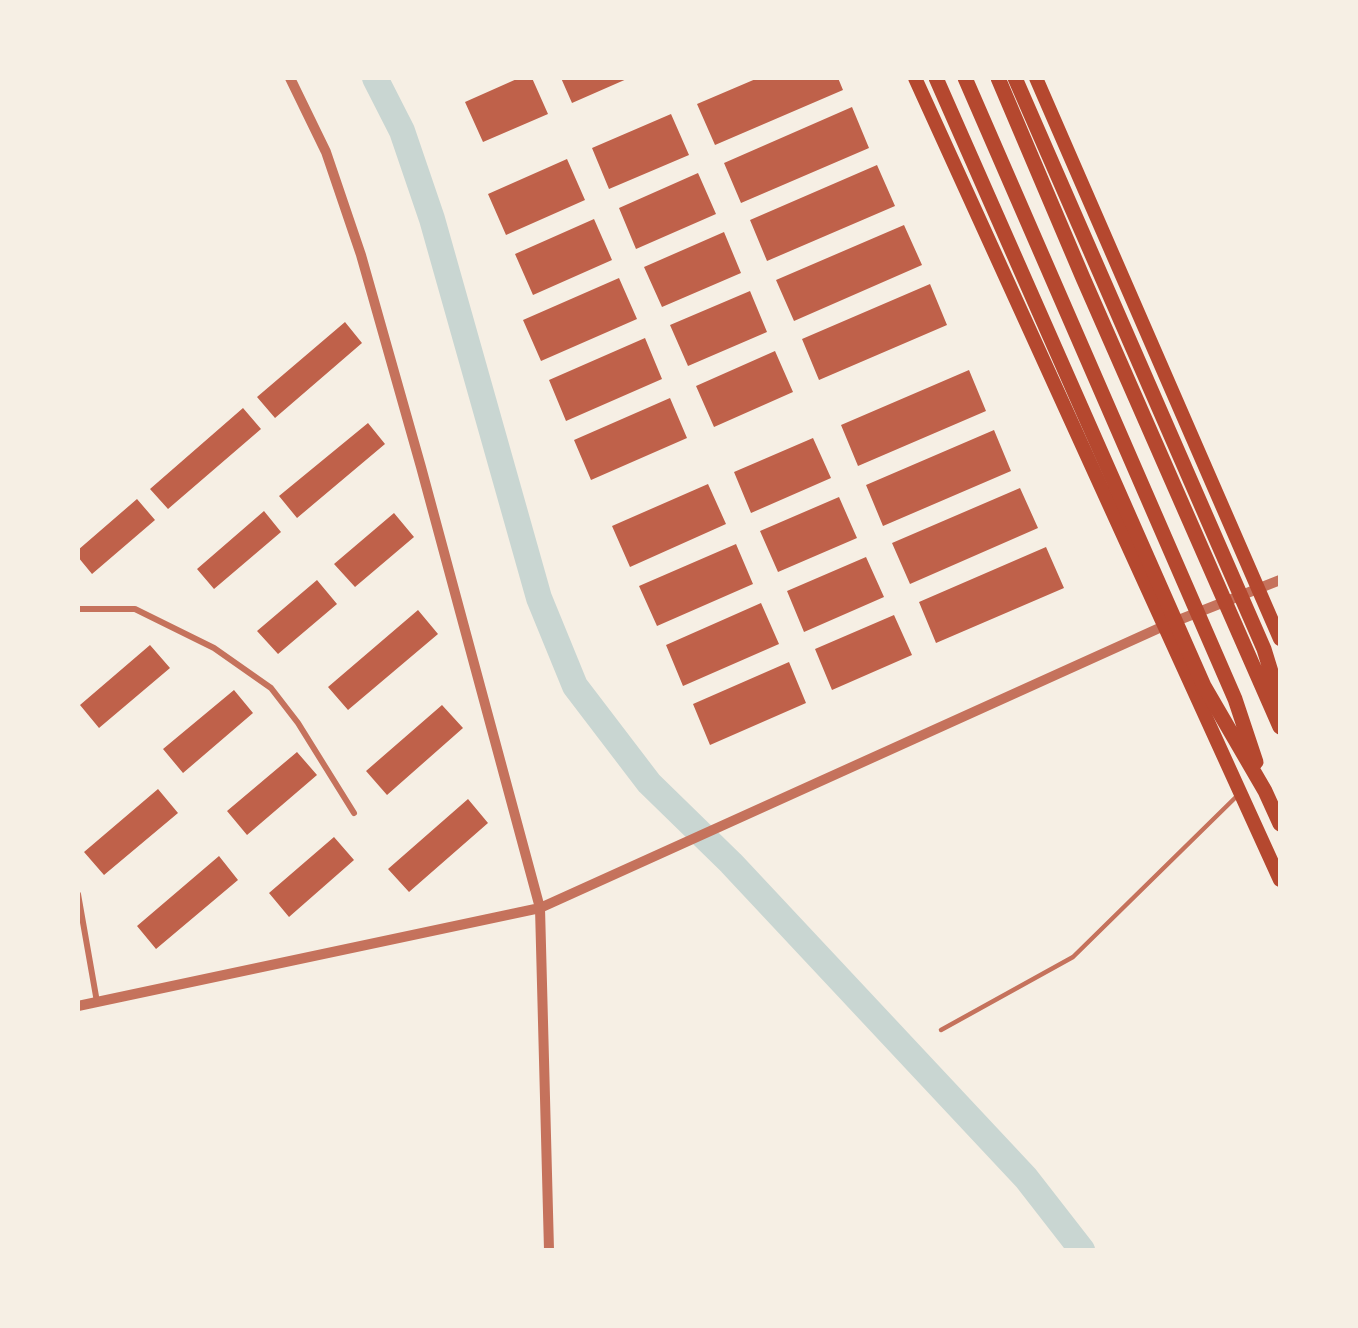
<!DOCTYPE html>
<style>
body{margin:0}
#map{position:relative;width:1358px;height:1328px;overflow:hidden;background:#f6efe4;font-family:Raleway,sans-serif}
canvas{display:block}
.frame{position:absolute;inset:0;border:80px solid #f6efe4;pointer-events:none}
</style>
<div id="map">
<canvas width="1358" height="1328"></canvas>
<div class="frame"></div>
</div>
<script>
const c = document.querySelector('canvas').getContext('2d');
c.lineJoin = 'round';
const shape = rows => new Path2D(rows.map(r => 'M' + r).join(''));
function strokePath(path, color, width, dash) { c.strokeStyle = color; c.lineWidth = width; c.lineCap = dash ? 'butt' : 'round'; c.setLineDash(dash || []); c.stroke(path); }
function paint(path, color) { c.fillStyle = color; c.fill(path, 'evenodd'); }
strokePath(shape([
 [375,78,402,131,432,219,539,598,575,686,649,783,731,863,1026,1178,1082,1250]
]), '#c9d6d2', 26);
paint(shape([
 [519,78,532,78,548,114,483,142,465,102],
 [561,78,629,78,572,103],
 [758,78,838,78,843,90,715,145,697,104],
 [852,107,869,148,741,203,724,163],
 [671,114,689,155,609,189,592,148],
 [567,159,585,200,506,235,488,194],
 [877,165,895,206,767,261,750,220],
 [698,173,716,214,636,249,619,208],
 [594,219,612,260,533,295,515,254],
 [904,225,922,265,794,321,776,280],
 [724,232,741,273,662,307,644,267],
 [619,278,637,319,541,361,523,320],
 [930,284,947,325,819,380,802,339],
 [750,291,767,332,688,366,670,325],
 [345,322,362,343,275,418,257,397],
 [645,338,662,379,566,421,549,380],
 [775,351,793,392,714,427,696,386],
 [969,370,986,411,858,466,841,425],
 [670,398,687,438,591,480,574,440],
 [243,408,261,429,168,509,150,489],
 [368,423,385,444,297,518,279,496],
 [994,430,1011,471,883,526,866,485],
 [813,438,831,478,751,513,734,472],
 [708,484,726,524,630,567,612,526],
 [1020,488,1038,528,910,584,892,543],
 [839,497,857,538,778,572,760,531],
 [137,499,155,520,92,574,78,557,78,550],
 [264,511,281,532,214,589,197,569],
 [394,513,414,537,355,587,334,564],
 [736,544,753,584,657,626,639,586],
 [1046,547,1064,588,936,643,919,602],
 [866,557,884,597,804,632,787,591],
 [317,580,337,604,278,654,257,631],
 [761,603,779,644,683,686,666,645],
 [418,610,438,634,348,710,328,687],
 [894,615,912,655,832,690,815,649],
 [150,645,170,668,99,728,80,705],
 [789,662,806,703,710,745,693,704],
 [234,690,253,713,183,773,163,749],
 [442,705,463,728,387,795,366,771],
 [297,752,317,775,247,835,227,811],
 [158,789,178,813,104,875,84,852],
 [468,799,488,823,409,892,388,869],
 [334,837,354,860,289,917,269,893],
 [219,856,238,880,156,949,137,926]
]), '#bf614a');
strokePath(shape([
 [941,1030,1073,957,1238,795]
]), '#c5725c', 4.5);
strokePath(shape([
 [78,609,135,609,214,648,271,688,298,723,354,813],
 [78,894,97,1002]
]), '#c5725c', 6);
strokePath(shape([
 [290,78,326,152,361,255,421,467,540,908,549,1250],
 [78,1006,540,908,1166,625,1280,580]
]), '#c5725c', 10);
strokePath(shape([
 [915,78,1280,880],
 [1036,78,1280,639]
]), '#b5482f', 14);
strokePath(shape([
 [936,78,1204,686,1265,791,1280,824],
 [965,78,1235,699,1256,762],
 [998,78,1083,278,1280,727],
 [1015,78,1264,649,1280,701]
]), '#b5482f', 15);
</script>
